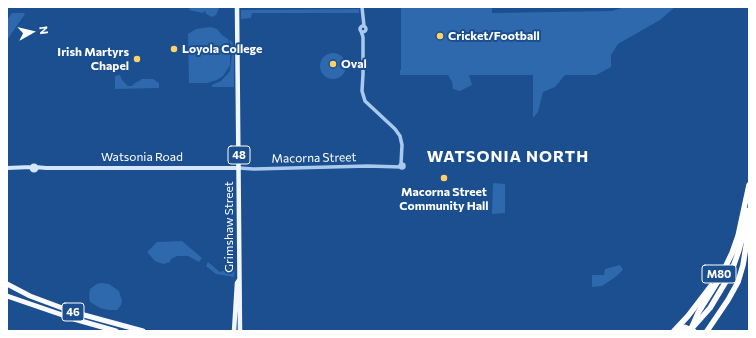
<!DOCTYPE html>
<style>
body{margin:0}
#map{position:relative;width:756px;height:338px;overflow:hidden;background:#1b4f8f;font-family:Commissioner,sans-serif}
canvas{display:block}
.frame{position:absolute;inset:0;border:8px solid #fff;pointer-events:none}
.north{position:absolute;left:12px;top:12px;width:40px;height:40px;-webkit-text-stroke:3px #1b4f8f;paint-order:stroke;rotate:82deg;font-size:11px;font-weight:700;line-height:16px;text-align:center;color:#fff}
.north::after{content:'';display:block;margin:auto;width:14px;height:18px;background:#fff;clip-path:polygon(50% 0,100% 100%,50% 72%,0 100%)}
</style>
<div id="map">
<canvas width="756" height="338"></canvas>
<div class="frame"></div>
<div class="north">N</div>
</div>
<script>
const c = document.querySelector('canvas').getContext('2d');
c.lineJoin = 'round';
function paint(path, color) { c.fillStyle = color; c.fill(path, 'evenodd'); }
const shape = rows => new Path2D(rows.map(r => 'M' + r).join(''));
function strokePath(path, color, width, dash) { c.strokeStyle = color; c.lineWidth = width; c.lineCap = dash ? 'butt' : 'round'; c.setLineDash(dash || []); c.stroke(path); }
function drawText(font, color, halo, rows, align = 'center') {
  c.font = font + ' Commissioner,sans-serif'; c.lineWidth = 4; c.setLineDash([]); c.textBaseline = 'middle'; c.strokeStyle = halo; c.fillStyle = color; for (const [text, x, y, turn = 0] of rows) {
    c.save(); c.translate(x, y); c.rotate((+turn || 0) * Math.PI / 180); c.textAlign = isNaN(turn) ? turn : align; if (halo) c.strokeText(text, 0, 0); c.fillText(text, 0, 0); c.restore();
  }
}
paint(shape([
 [190,7,221,7,219,8,216,15,212,17,206,14,205,11,203,11,205,12,203,13,189,10],
 [401,7,492,7,492,13,612,11,625,7,675,7,660,20,618,44,611,55,611,67,596,75,565,75,555,87,543,92,538,112,533,118,533,75,469,75,472,85,460,91,453,89,452,82,448,75,400,75,400,70,401,70],
 [359,9,359,13,252,13,251,18,241,19,241,10],
 [12,13,24,13,25,14,7,40,7,20],
 [210,27,217,29,222,35,228,39,230,49,230,65,223,76,217,80,207,83,189,83,188,34,196,29],
 [229,40,232,41,234,47,234,87,212,87,212,85,221,81,230,71,232,54],
 '320 66a13 13 0 1 1 26 0a13 13 0 1 1-26 0Z',
 [120,75,122,80,128,86,132,86,135,83,141,80,141,79,153,79,159,83,159,88,115,89,115,76],
 [493,183,505,184,505,213,492,214],
 [182,241,202,258,199,262,188,256,177,256,171,259,170,262,163,264,155,261,147,252,157,242],
 [208,262,220,272,235,266,234,277,216,274,206,266],
 [620,265,623,270,614,278,602,286,592,287,592,275,604,275,605,269],
 [101,283,109,284,119,291,122,301,121,305,117,310,109,310,100,308,90,302,89,295,90,289,97,284]
]), '#2e69ad');
strokePath(shape([
 [362,7,364,26],
 '360 29a3 3 0 1 1 6 0a3 3 0 1 1-6 0Z',
 [361,31,363,37,363,75],
 [363,74,362,91,365,101,395,129,400,136,402,145,401,164],
 '400 166a2 2 0 1 1 4 0a2 2 0 1 1-4 0Z',
 [239,168,254,169,368,166,401,167]
]), '#a9c9ee', 3.5);
strokePath(shape([
 '31.5 168a2.5 2.5 0 1 1 5 0a2.5 2.5 0 1 1-5 0Z',
 [35,167,46,168,239,168],
 [7,168,32,167]
]), '#d6e6fa', 4);
strokePath(shape([
 [237,7,240,331],
 [234,331,237,283,239,280]
]), '#f0f6ff', 4.5);
strokePath(shape([
 [7,284,30,296,73,312,143,331],
 [7,296,74,319,116,331],
 [678,331,685,327,694,331]
]), '#f8faff', 5);
strokePath(shape([
 [693,327,710,308,731,273,739,250,749,210],
 [691,329,698,313,720,278,732,253,738,236,749,185],
 [674,331,688,316,711,286],
 [707,331,728,300,738,282,743,265,749,228]
]), '#fff', 5.5);
for (const [x, y, r, color] of [
 [440,36,4,"#ffd166"],
 [174,49,4,"#ffd166"],
 [137,59,4,"#ffd166"],
 [333,64,4,"#ffd166"],
 [444,178,4,"#ffd166"]
]) { const dot = new Path2D(); dot.arc(x, y, r, 0, 2 * Math.PI); c.fillStyle = color; c.fill(dot); strokePath(dot, '#1b4f8f', 1.5); }
for (const [x, y, w] of [
 [239,155,22],
 [719,274,34],
 [73,312,22]
]) { const box = new Path2D(); box.roundRect(x - w / 2, y - 9, w, 18, 3); c.fillStyle = '#1b4f8f'; c.fill(box); strokePath(box, '#fff', 1); }
drawText('bold 11px', '#fff', null, [
 ["48",239,155],
 ["M80",719,274],
 ["46",73,312]
]);
drawText('bold 12px', '#fff', '#1b4f8f', [
 ["Cricket/Football",448,36],
 ["Loyola College",182,49],
 ["Irish Martyrs",129,52,"right"],
 ["Chapel",129,66,"right"],
 ["Oval",341,64],
 ["Macorna Street",444,192,"center"],
 ["Community Hall",444,206,"center"]
], 'left');
drawText('12px', '#fff', '#1b4f8f', [
 ["Watsonia Road",142,157],
 ["Macorna Street",314,158,-1],
 ["Grimshaw Street",229,227,-90]
]);
c.letterSpacing = '1px';
drawText('bold 16px', '#fff', '#1b4f8f', [
 ["WATSONIA NORTH",508,157]
]);
c.letterSpacing = '0px';
</script>
